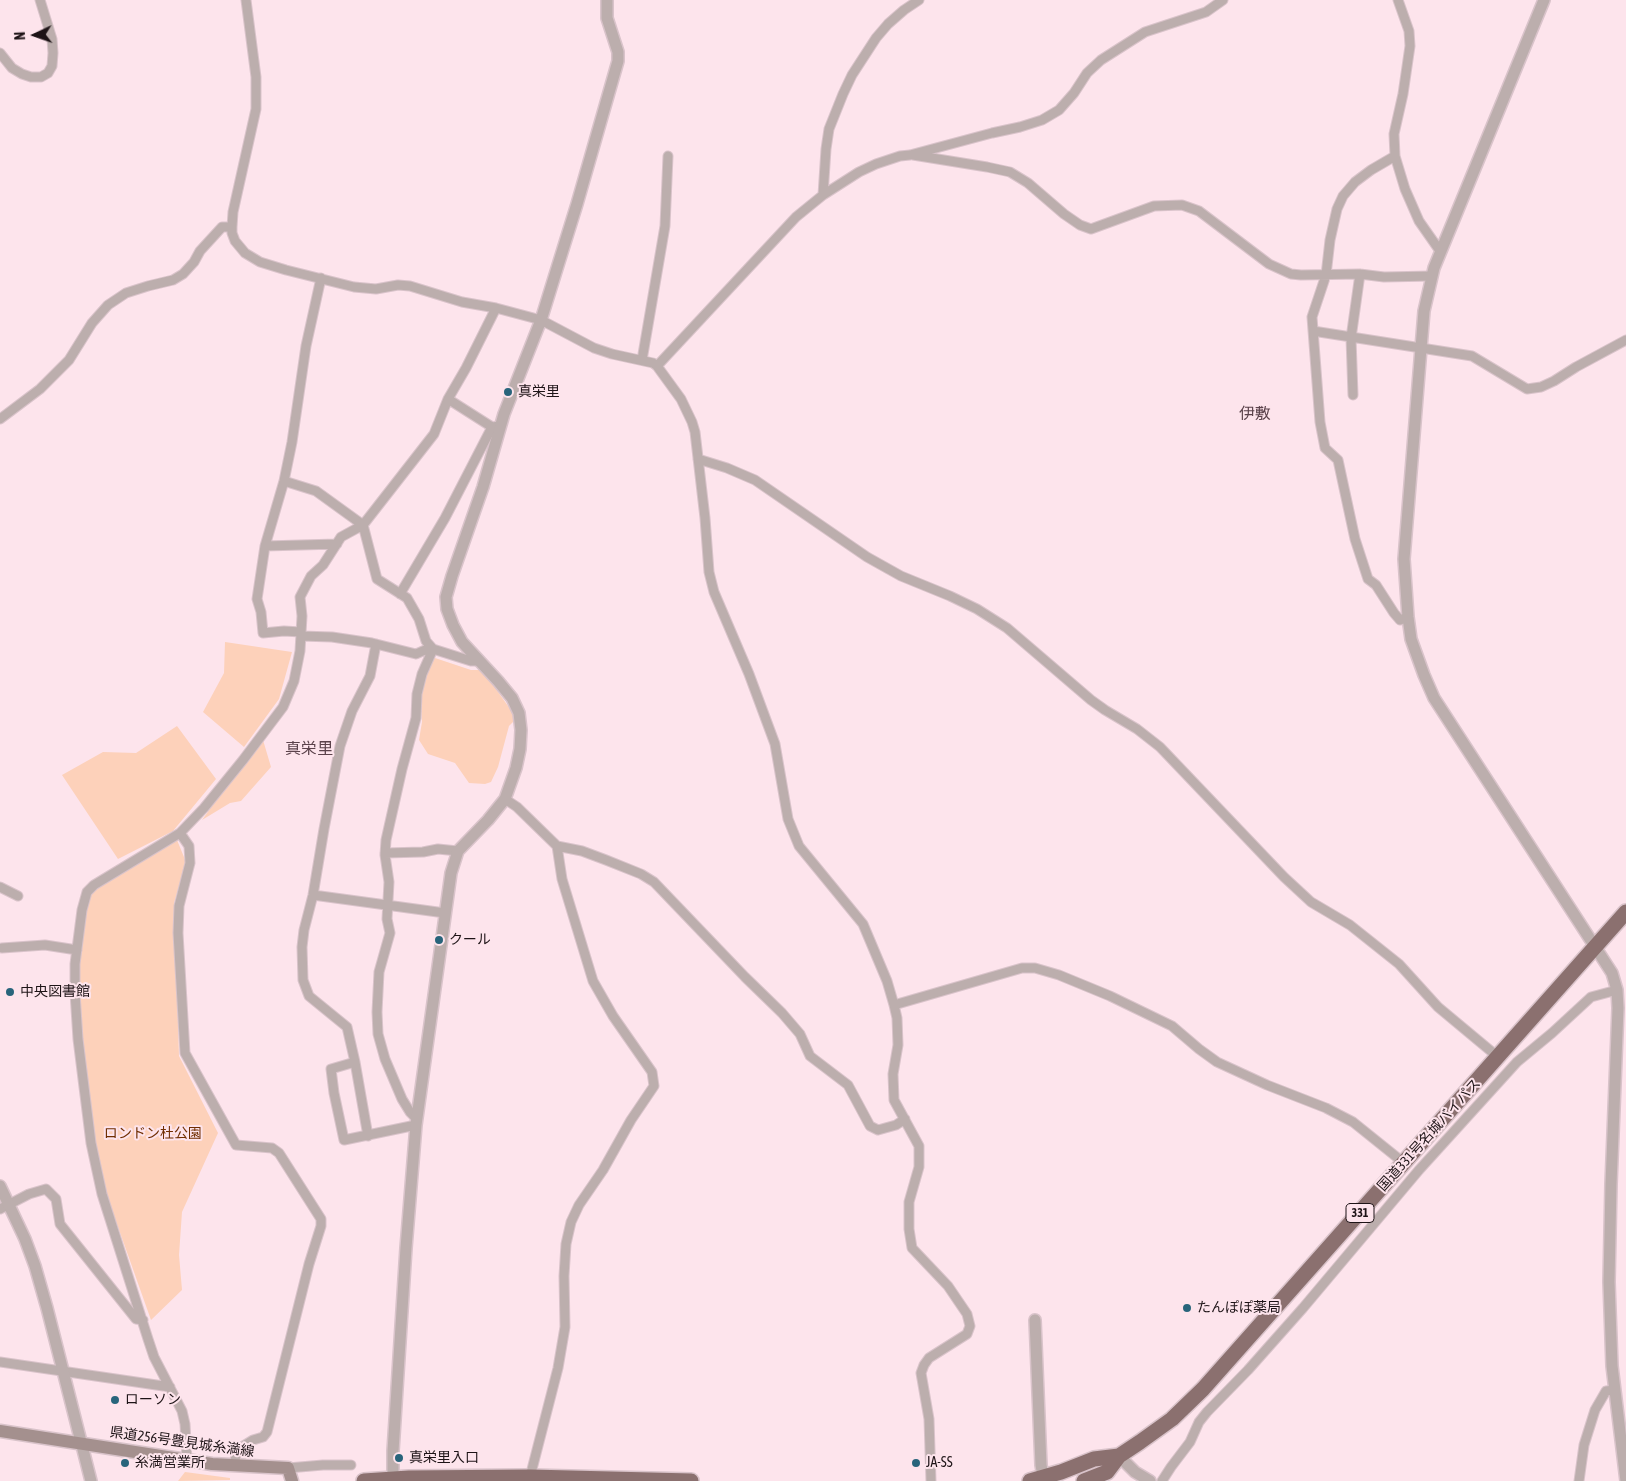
<!DOCTYPE html>
<meta charset="utf-8">
<style>
body{margin:0}
#map{position:relative;width:1626px;height:1481px;overflow:hidden;background:#fde4ec;font-family:"Asap Condensed",sans-serif}
canvas{display:block}
.north{position:absolute;left:10px;top:10px;width:50px;height:50px;-webkit-text-stroke:4px #fde4ec;paint-order:stroke;rotate:267deg;font-size:14px;font-weight:700;line-height:20px;text-align:center;color:#1d1316}
.north::after{content:'';display:block;margin:auto;width:18px;height:22px;background:#1d1316;clip-path:polygon(50% 0,100% 100%,50% 72%,0 100%)}
</style>
<div id="map">
<canvas width="1626" height="1481"></canvas>
<div class="north">N</div>
</div>
<script>
const c = document.querySelector('canvas').getContext('2d');
c.lineJoin = 'round';
function paint(path, color) { c.fillStyle = color; c.fill(path, 'evenodd'); }
const shape = rows => new Path2D(rows.map(r => 'M' + r).join(''));
function strokePath(path, color, width, dash) { c.strokeStyle = color; c.lineWidth = width; c.lineCap = dash ? 'butt' : 'round'; c.setLineDash(dash || []); c.stroke(path); }
function drawText(font, color, halo, rows, align = 'center') {
  c.font = font + ' "Asap Condensed","Noto Sans JP",sans-serif'; c.lineWidth = 4; c.setLineDash([]); c.textBaseline = 'middle'; c.strokeStyle = halo; c.fillStyle = color; for (const [text, x, y, turn = 0] of rows) {
    c.save(); c.translate(x, y); c.rotate((+turn || 0) * Math.PI / 180); c.textAlign = isNaN(turn) ? turn : align; if (halo) c.strokeText(text, 0, 0); c.fillText(text, 0, 0); c.restore();
  }
}
paint(shape([
 [225,642,292,652,279,699,244,747,203,712,224,673],
 [435,658,471,670,479,670,486,675,513,713,513,722,509,726,498,767,491,782,485,784,469,783,455,763,428,754,419,740,422,722,420,695,431,661],
 [177,726,216,779,173,831,118,859,62,775,103,752,136,753],
 [263,740,271,767,241,801,230,803,202,820,220,795],
 [177,840,186,862,174,903,179,1056,218,1133,182,1212,179,1255,182,1290,151,1320,106,1193,90,1117,77,989,78,965,85,909,90,893,97,886],
 [185,1472,230,1478,230,1480,178,1481]
]), '#fdd1ba');
const minor = shape([
 [246,0,256,77,256,109,233,212,232,227,232,233,235,241,245,253,260,262,286,270,354,287,376,289,398,285,410,286,462,302,496,308,541,320,594,348,612,354,653,363,657,366,681,399,692,422,695,432,705,518,709,572,714,592,749,674,775,744,788,819,799,846,863,924,887,981,894,1005,897,1018,898,1045,893,1074,894,1100,919,1146,919,1167,909,1202,909,1229,912,1248,948,1286,967,1314,970,1326,967,1334,929,1358,924,1365,921,1373,929,1419,931,1481],
 [1398,0,1409,31,1410,46,1403,94,1394,134,1395,156,1405,189,1419,221,1440,251],
 [0,53,12,68,22,74,31,77,41,77,48,73,52,66,53,53,52,39,40,0],
 [913,155,987,167,1010,172,1028,183,1064,214,1080,225,1091,229,1154,206,1182,205,1199,211,1269,264,1291,274,1301,275,1360,274,1384,277,1432,276],
 [1395,156,1371,170,1355,182,1343,196,1337,209,1330,240,1326,275,1312,317,1320,422,1325,448,1338,460,1355,539,1368,579,1376,585,1394,613,1400,620,1408,617],
 [823,195,826,149,829,129,843,94,852,75,876,38,888,24,904,10,919,0],
 [1313,331,1472,356,1527,389,1541,387,1554,381,1576,367,1626,340],
 [642,360,665,226,668,156],
 [657,366,796,217,823,195,859,172,876,164,900,156,910,155,992,133,1020,127,1042,120,1059,110,1074,93,1087,73,1101,60,1145,32,1206,12,1223,0],
 [1353,395,1351,338,1360,274],
 [448,399,492,427],
 [0,419,40,389,69,360,92,323,108,305,126,293,148,286,173,280,183,274,194,262,200,251,222,227,232,227],
 [698,459,727,468,755,480,867,557,901,576,950,596,977,609,1007,628,1091,700,1105,710,1137,729,1160,747,1284,877,1311,902,1350,925,1399,964,1438,1007,1498,1057],
 [284,481,316,491,363,525,377,579,407,598,419,619,426,641,433,649],
 [265,546,337,544],
 [400,594,445,518,492,427,500,426],
 [301,632,284,631,263,633,261,612,257,599,265,546,284,481,292,442,306,346,321,278],
 [301,636,332,637,372,643,416,654,425,650,433,649,471,661,479,661],
 [505,799,517,807,557,846,562,879,593,981,613,1016,652,1072,654,1086,631,1120,603,1170,579,1205,571,1222,566,1244,564,1276,565,1327,558,1368,530,1477],
 [180,833,189,846,190,863,179,906,178,933,185,1053,236,1145,272,1148,279,1153,321,1219,321,1226,309,1264,267,1432,263,1437,253,1440,237,1450,234,1466],
 [557,846,582,851,606,860,641,874,654,882,745,977,782,1013,800,1034,810,1056,848,1085,870,1126,878,1130,896,1125,905,1119],
 [385,853,423,852,438,849,458,851],
 [0,887,18,896],
 [313,895,445,913],
 [2,948,45,945,77,950],
 [894,1005,1022,968,1035,968,1059,975,1110,996,1172,1026,1199,1049,1217,1062,1267,1085,1326,1108,1353,1122,1404,1163],
 [355,1062,331,1069,334,1093,344,1140,416,1125],
 [417,1119,410,1112,402,1099,385,1059,378,1034,377,1012,379,972,390,933,387,919,389,882,385,855,386,840,402,769,416,718,417,694,422,674,433,649],
 [368,1136,355,1062,347,1027,309,996,303,980,302,947,304,930,313,895,324,829,340,746,352,711,370,676,376,644],
 [0,1209,29,1194,46,1189,56,1199,60,1224,136,1319,143,1320],
 [0,1362,170,1387],
 [187,1460,185,1424,182,1411,154,1357,148,1339,102,1194,91,1143,78,1039,75,993,75,964,82,910,87,892,94,885,180,833,204,808,243,760,283,707,294,681,300,651,302,616,300,597,311,576,323,565,341,537,363,525,434,434,448,399,466,368,496,308],
 [288,1468,323,1465,351,1465],
 [1162,1481,1171,1467,1190,1442,1199,1422,1207,1412,1248,1370,1303,1308,1419,1170,1517,1062,1552,1033,1591,997,1617,990],
 [1579,1481,1584,1445,1595,1410,1606,1391,1615,1390]
]);
const tertiary = shape([
 [1544,0,1434,268,1424,311,1404,559,1408,617,1411,639,1424,675,1434,698,1612,973,1617,990,1618,1008,1611,1184,1609,1282,1612,1366,1626,1481],
 [0,1186,25,1239,35,1266,47,1308,91,1481],
 [1035,1320,1041,1465,1044,1481],
 [1119,1456,1135,1472,1150,1481],
 [393,1481,393,1451,406,1248,416,1125,451,873,458,851,488,820,505,799,516,768,520,749,521,730,519,713,512,698,498,681,462,642,453,625,447,609,446,597,452,576,483,487,504,414,541,320,577,204,618,61,618,52,607,18,607,0]
]);
const secondary = shape([
 [0,1431,212,1464,288,1468,292,1481]
]);
const trunk = shape([
 [364,1481,409,1478,530,1477,691,1481],
 [1030,1481,1061,1472,1094,1459,1119,1456],
 [1084,1481,1107,1472,1119,1456,1140,1442,1172,1419,1203,1389,1626,912]
]);
strokePath(minor, '#d9c3ca', 11);
strokePath(tertiary, '#d9c3ca', 14);
strokePath(secondary, '#d9c3ca', 15);
strokePath(trunk, '#d9c3ca', 18);
strokePath(minor, '#bcaead', 9);
strokePath(tertiary, '#bcaead', 11);
strokePath(secondary, '#a4908e', 12);
strokePath(trunk, '#8b706f', 15);
for (const [x, y, r, color] of [
 [508,392,5,"#28647b"],
 [439,940,5,"#28647b"],
 [10,992,5,"#28647b"],
 [1187,1308,5,"#28647b"],
 [115,1400,5,"#28647b"],
 [399,1458,5,"#28647b"],
 [125,1463,5,"#28647b"],
 [916,1463,5,"#28647b"]
]) { const dot = new Path2D(); dot.arc(x, y, r, 0, 2 * Math.PI); c.fillStyle = color; c.fill(dot); strokePath(dot, '#fde4ec', 2); }
for (const [x, y, w] of [
 [1360,1213,28]
]) { const box = new Path2D(); box.roundRect(x - w / 2, y - 9.5, w, 19, 4); c.fillStyle = '#fde4ec'; c.fill(box); strokePath(box, '#1d1316', 1); }
drawText('bold 12px', '#1d1316', null, [
 ["331",1360,1213]
]);
drawText('14px', '#1d1316', '#fde4ec', [
 ["真栄里",518,392],
 ["クール",449,940],
 ["中央図書館",20,992],
 ["たんぽぽ薬局",1197,1308],
 ["ローソン",125,1400],
 ["真栄里入口",409,1458],
 ["糸満営業所",135,1463],
 ["JA-SS",926,1463]
], 'left');
drawText('14px', '#702e00', '#fde4ec', [
 ["ロンドン杜公園",153,1134]
]);
drawText('14px', '#1d1316', '#fde4ec', [
 ["国道331号名城バイパス",1429,1135,-48],
 ["県道256号豊見城糸満線",182,1442,8]
]);
drawText('16px', '#5b424b', '#fde4ec', [
 ["伊敷",1255,414],
 ["真栄里",309,749]
]);
</script>
